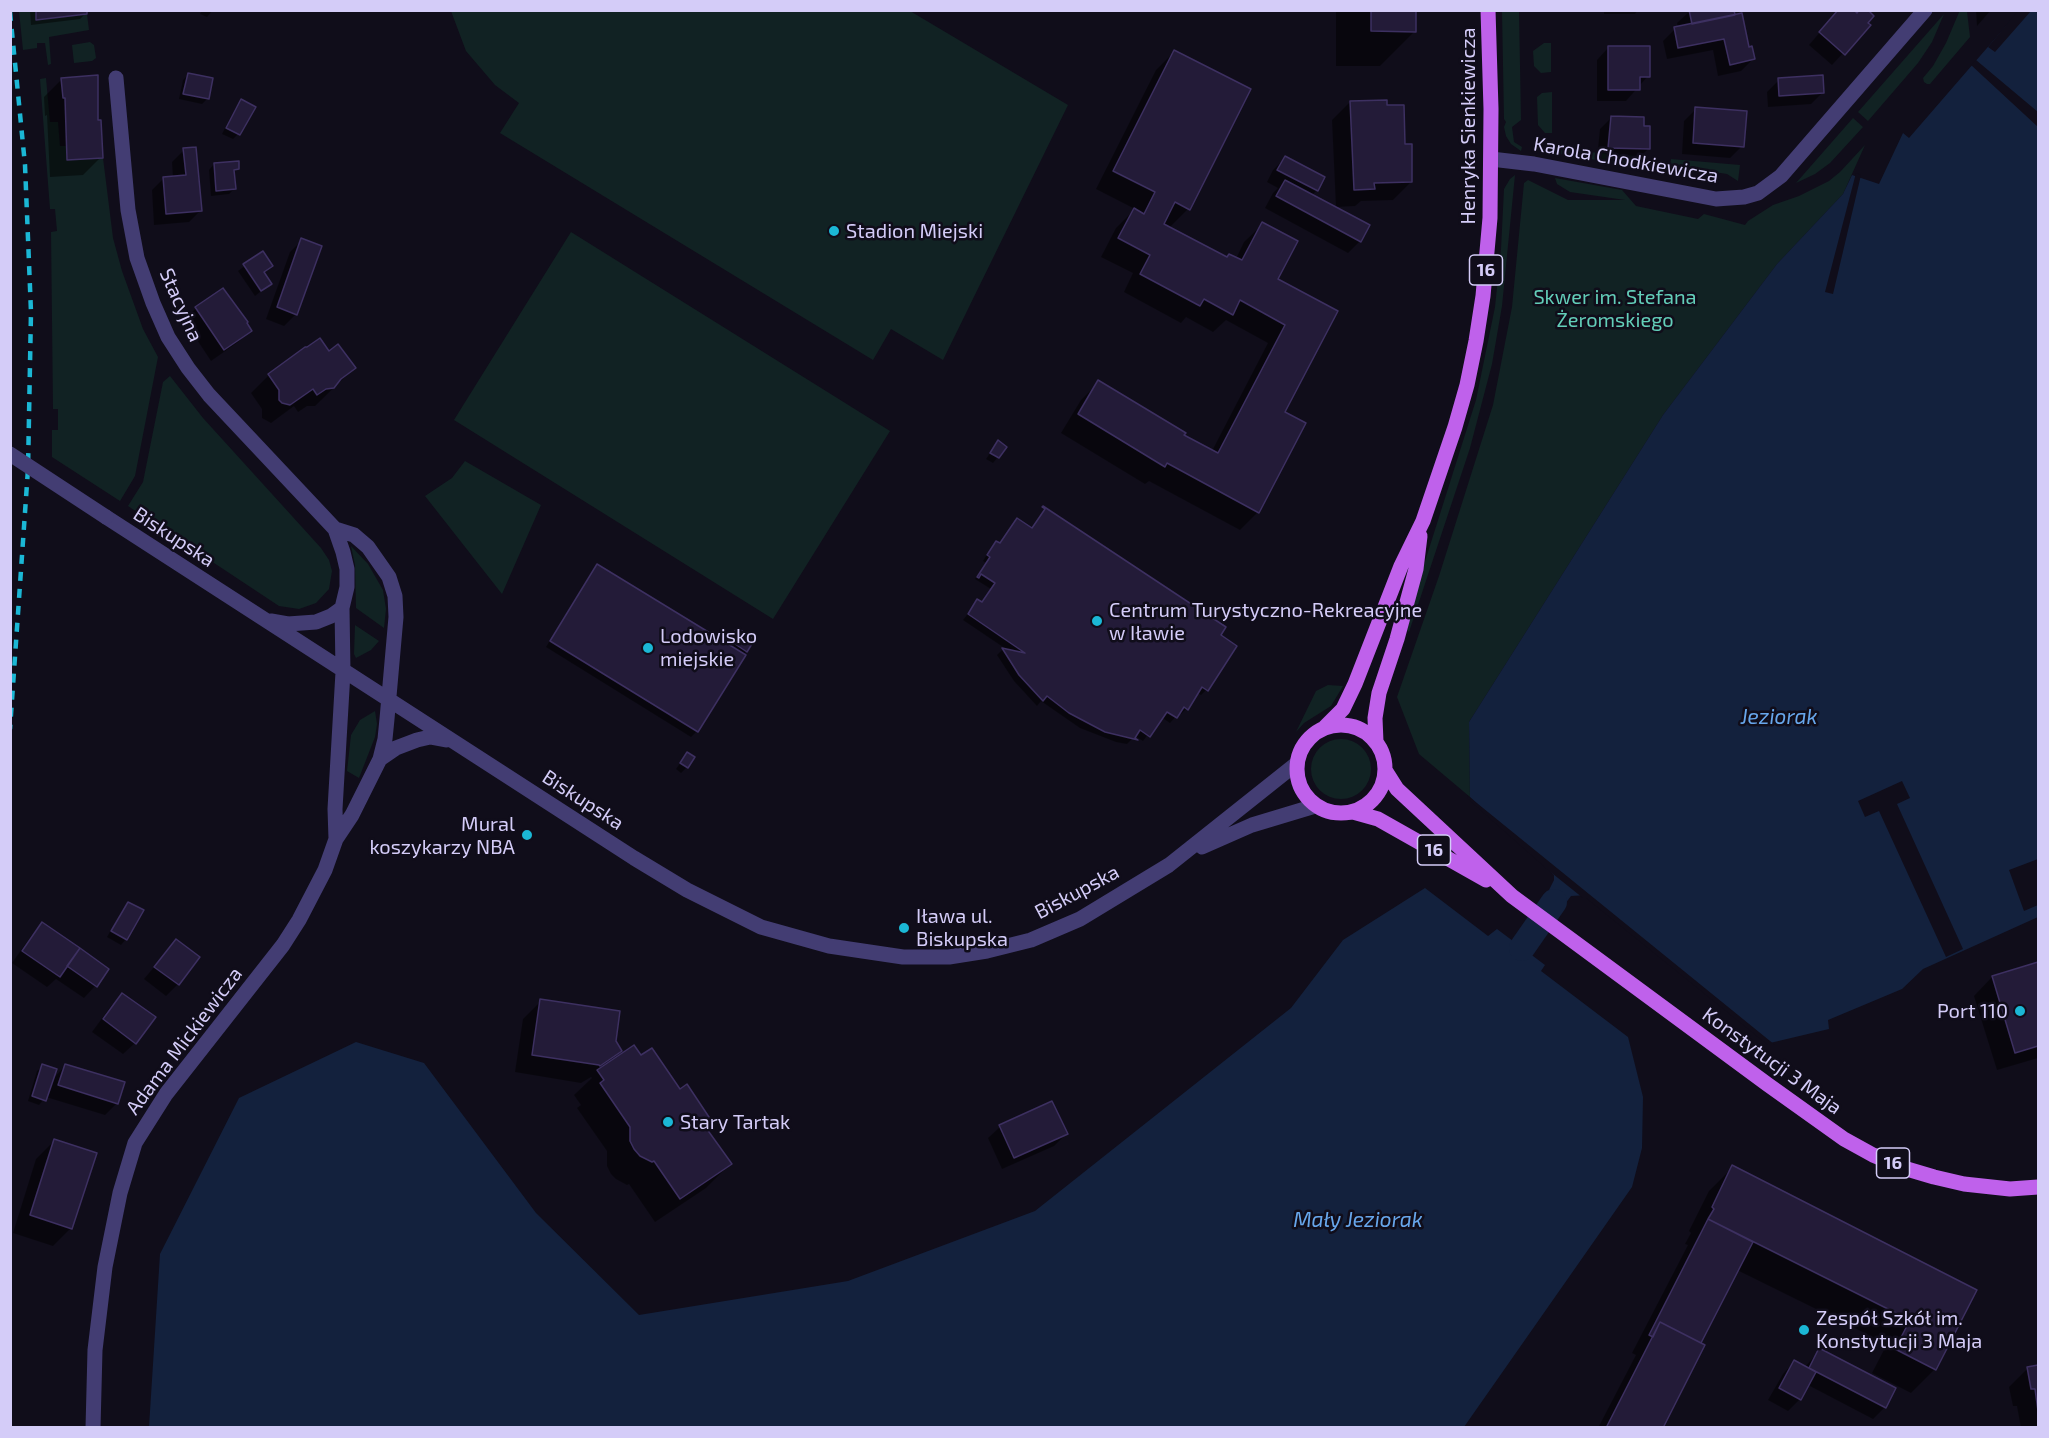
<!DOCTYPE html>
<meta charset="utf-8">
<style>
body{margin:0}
#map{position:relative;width:2049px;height:1438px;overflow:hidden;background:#100d1a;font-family:"Exo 2",sans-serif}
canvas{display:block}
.frame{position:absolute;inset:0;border:12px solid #d4ccf8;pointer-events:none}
</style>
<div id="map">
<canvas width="2049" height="1438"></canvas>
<div class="frame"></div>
</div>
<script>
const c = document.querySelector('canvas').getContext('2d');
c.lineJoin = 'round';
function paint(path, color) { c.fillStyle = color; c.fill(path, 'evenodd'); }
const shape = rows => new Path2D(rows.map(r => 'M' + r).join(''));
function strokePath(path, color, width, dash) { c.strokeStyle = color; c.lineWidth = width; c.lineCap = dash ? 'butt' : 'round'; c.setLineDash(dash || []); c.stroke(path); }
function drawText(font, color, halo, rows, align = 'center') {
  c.font = font + ' "Exo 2",sans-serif'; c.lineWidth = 5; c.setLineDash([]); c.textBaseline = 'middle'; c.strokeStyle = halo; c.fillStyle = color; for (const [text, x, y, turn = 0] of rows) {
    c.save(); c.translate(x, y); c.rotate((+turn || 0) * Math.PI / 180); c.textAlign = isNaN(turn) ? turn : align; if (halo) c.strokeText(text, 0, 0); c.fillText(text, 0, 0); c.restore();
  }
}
paint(shape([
 [1960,10,1967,11,1970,37,1930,84,1927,84,1924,82,1923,78,1933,66,1946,43],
 [19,11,36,11,37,20,87,14,89,30,49,37,51,64,48,65,45,43,37,43,37,48,23,50],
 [451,11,910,11,1068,105,943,360,891,329,873,360,500,133,519,103,495,85,466,51],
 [1502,11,1519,11,1521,120,1512,127,1514,142,1522,147,1521,151,1511,144,1506,136,1504,127,1506,122,1504,119],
 [1944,14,1932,42,1918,63,1868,121,1858,112],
 [90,42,94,45,96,58,92,61,74,63,72,45],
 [1544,43,1551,43,1551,72,1541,73,1534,66,1533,51],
 [46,78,50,122,58,122,60,146,66,146,67,160,103,158,113,238,122,271,143,329,158,357,135,476,120,501,52,457,52,430,58,430,58,409,53,409,51,232,57,231,55,209,50,209,40,79],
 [1552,92,1552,133,1545,133,1538,125,1537,97,1542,93],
 [1853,118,1863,127,1830,163,1815,174,1796,183],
 [1865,145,1843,194,1777,264,1663,415,1469,722,1470,797,1419,754,1397,697,1439,576,1493,405,1512,307,1524,183,1528,180,1568,200,1625,200,1570,192,1557,184,1555,178,1622,190,1636,206,1698,219,1704,214,1745,225,1748,221,1773,205,1799,196,1829,181,1840,172],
 [1552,149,1637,156,1635,167,1552,152],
 [1671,159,1740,165,1738,181,1727,174,1681,167,1669,174],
 [1515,175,1502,306,1492,364,1470,448,1409,632,1407,630,1415,593,1476,400,1495,307,1501,249,1504,189,1510,179],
 [571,232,890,431,773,619,454,420],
 [170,376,203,418,321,548,329,560,332,571,329,589,316,603,299,609,279,606,128,506,143,482,163,382],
 [465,461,541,505,502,594,425,496,452,478],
 [351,546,368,564,383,590,386,609,384,628,356,608,355,565],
 [355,625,379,641,371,650,356,658,354,654],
 [1328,685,1343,686,1331,706,1304,723,1296,732,1316,691],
 [375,711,377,724,375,737,359,778,347,771,351,735,360,720],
 '1311 769a30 30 0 1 1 60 0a30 30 0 1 1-60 0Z'
]), '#112223');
paint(shape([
 [2019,11,2038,11,2038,917,1923,969,1902,989,1828,1020,1829,1029,1770,1043,1587,895,1571,896,1562,908,1546,896,1554,880,1554,875,1470,797,1469,722,1663,415,1777,264,1843,194,1852,175,1879,184,1903,133,1909,138],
 [1425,888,1488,936,1497,929,1545,965,1541,971,1628,1037,1643,1097,1642,1148,1632,1187,1464,1427,149,1427,160,1254,239,1098,356,1042,424,1063,536,1213,639,1315,848,1281,1035,1211,1291,1008,1343,940]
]), '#13213d');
paint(shape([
 [2019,10,2031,11,1995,52,1988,47],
 [1976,60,2038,112,2038,127,1971,65],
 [1856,173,1861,175,1833,294,1825,292],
 [1902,781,1910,798,1897,804,1963,949,1946,957,1879,811,1865,817,1858,801],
 [1467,795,1775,1045,1768,1045,1586,898,1583,898,1548,870,1468,799],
 [2038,859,2038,905,2024,911,2009,870]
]), '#100d1a');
paint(shape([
 [30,10,85,10,85,14,80,19,31,25],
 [202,10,213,10,207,17,200,14],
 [1336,10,1415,10,1415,31,1380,66,1336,66],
 [1604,10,1638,10,1635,14,1604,14],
 [1976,10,1991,10,1977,26],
 [1689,12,1747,49,1753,59,1741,71,1718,76,1713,50,1667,59,1663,41,1675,29,1678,28,1677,23],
 [1833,17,1866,23,1869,25,1832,65,1809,45],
 [1608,48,1648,76,1626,101,1597,101,1597,60],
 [1174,52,1188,209,1169,228,1227,259,1236,259,1244,242,1263,224,1276,280,1336,312,1283,412,1258,512,1240,530,1149,481,1145,484,1061,433,1081,400,1099,382,1182,436,1212,451,1268,343,1226,320,1213,332,1186,317,1181,323,1124,292,1133,273,1101,257,1116,228,1135,209,1096,189,1156,70],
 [188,75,208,98,202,104,179,99,183,80],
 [62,79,97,122,101,157,83,175,50,177,47,115,45,116,44,97],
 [1779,80,1823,92,1811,104,1768,107,1767,92],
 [242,101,238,134,233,139,222,134,236,107],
 [1350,102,1404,146,1411,182,1393,200,1361,201,1355,206,1336,207,1332,120],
 [1696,109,1742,146,1730,158,1682,154,1684,121],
 [1612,117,1648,149,1636,161,1597,159,1600,129],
 [184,150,201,210,189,222,154,225,152,190,164,178,173,178,172,162],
 [1285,158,1317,190,1311,196,1360,241,1348,253,1265,208,1273,193,1278,188,1267,182,1273,170],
 [214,164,238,169,233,173,234,189,229,194,211,196,209,170],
 [302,240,296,314,284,326,266,319,290,252],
 [262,253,271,266,263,273,270,284,255,296,238,271],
 [196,308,250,331,238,342,211,361,184,320],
 [354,368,315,406,307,406,298,412,294,406,271,423,262,418,262,409,251,393,269,375],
 [998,442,998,457,993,463,986,459],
 [1046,510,1219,635,1206,690,1201,695,1197,693,1186,709,1181,714,1179,713,1170,723,1161,717,1143,741,1135,736,1127,744,1116,742,1080,728,1041,701,1037,706,1014,681,997,655,1002,650,1009,651,963,620,978,601,981,603,991,589,975,579,986,563,983,561,991,548,997,543,999,544,1017,520,1031,529],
 [597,566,725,644,737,630,746,651,697,731,691,737,546,647,592,571],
 [687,754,687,767,681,773,676,769],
 [128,904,126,939,121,945,107,937,123,909],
 [43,924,107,969,95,986,84,998,56,979,47,987,12,963,31,936],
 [176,941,178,984,166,996,144,979],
 [2038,964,2038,1058,1997,1070,1974,996,1992,977],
 [123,995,135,1043,123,1054,92,1032,111,1006],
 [541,1001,614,1041,620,1051,609,1062,641,1057,709,1120,703,1126,730,1164,706,1188,655,1222,629,1184,627,1185,616,1179,611,1174,607,1166,607,1151,577,1108,581,1105,574,1095,592,1078,591,1077,581,1083,515,1072,523,1019],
 [43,1066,51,1081,65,1066,117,1103,105,1115,46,1097,39,1105,28,1101,37,1071],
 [1000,1127,1066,1134,1054,1146,1002,1169,988,1138],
 [54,1141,71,1228,53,1246,13,1233,36,1159],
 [1733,1167,1975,1291,1935,1369,1911,1393,1872,1373,1887,1344,1737,1270,1699,1344,1662,1428,1598,1428,1636,1355,1632,1353,1688,1245,1685,1244,1691,1233,1689,1231,1709,1191],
 [1820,1350,1885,1407,1873,1419,1808,1385,1800,1399,1788,1411,1768,1400,1783,1374,1794,1362,1805,1367],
 [2038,1367,2038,1428,2021,1428,2017,1406,2013,1406,2009,1387,2027,1369]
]), '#0007');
strokePath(shape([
 [1522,948,1554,902]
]), '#13213d', 26);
const building = shape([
 [36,10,87,10,87,14,36,20,36,10],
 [1371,10,1416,10,1416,32,1371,31,1371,10],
 [1689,10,1734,10,1735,15,1692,24,1689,10],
 [1838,10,1854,10,1857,13,1859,10,1868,10,1874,16,1868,23,1871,25,1845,55,1819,32,1838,10],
 [1742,13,1749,47,1752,46,1755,59,1730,65,1724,39,1678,48,1674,27,1742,13],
 [1608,46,1650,46,1650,77,1640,77,1640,90,1608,90,1608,46],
 [1174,50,1251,89,1190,210,1175,202,1164,224,1227,257,1229,254,1242,260,1262,222,1298,241,1278,279,1338,311,1285,412,1306,423,1259,513,1167,463,1165,467,1078,414,1098,380,1186,433,1184,435,1218,453,1285,325,1240,300,1233,315,1204,299,1200,306,1140,274,1150,255,1118,238,1134,208,1144,214,1155,192,1113,171,1174,50],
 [188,73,213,78,209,99,183,94,188,73],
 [98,75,98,120,101,120,103,158,67,160,65,98,63,98,61,78,98,75],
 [1823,75,1824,93,1779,96,1778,78,1823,75],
 [241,99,256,107,240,135,226,128,241,99],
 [1387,100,1387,105,1404,105,1405,144,1412,144,1412,182,1374,183,1375,189,1354,190,1350,101,1387,100],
 [1695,107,1747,111,1744,147,1693,143,1695,107],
 [1611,116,1644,117,1644,126,1650,126,1650,149,1608,148,1611,116],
 [196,147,202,211,166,214,163,177,186,175,183,148,196,147],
 [1285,156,1325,177,1318,191,1277,170,1285,156],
 [239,161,239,169,234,170,236,189,216,191,214,163,239,161],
 [1285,180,1370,225,1361,242,1276,196,1285,180],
 [301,238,322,246,297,315,277,307,301,238],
 [263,251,273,266,264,272,272,284,261,291,243,264,263,251],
 [223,288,248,322,247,323,252,331,224,350,195,307,223,288],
 [320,338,329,351,338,344,356,368,341,379,334,388,326,389,317,395,313,389,290,405,282,403,279,400,279,390,268,374,305,347,307,347,320,338],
 [998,440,1007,447,999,458,990,453,998,440],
 [1043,506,1226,627,1221,635,1237,646,1208,691,1202,687,1188,710,1184,707,1177,718,1167,712,1150,737,1140,730,1135,738,1138,740,1105,732,1069,713,1047,696,1043,701,1019,675,1002,648,1025,653,968,614,977,599,982,602,995,583,981,574,979,578,977,577,990,557,987,555,996,541,1000,543,1017,518,1032,528,1045,509,1042,507,1043,506],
 [597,564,746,655,698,732,550,641,597,564],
 [737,628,755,639,747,652,729,640,737,628],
 [687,752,695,757,688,768,680,763,687,752],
 [128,902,144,910,127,940,111,931,128,902],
 [42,922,80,948,60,977,22,951,42,922],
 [176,939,200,957,179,985,154,967,176,939],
 [80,948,109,969,97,987,67,966,80,948],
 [2038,962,2038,1046,2015,1053,1992,976,2038,962],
 [122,993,156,1017,136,1044,103,1019,122,993],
 [540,999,620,1011,616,1041,622,1051,600,1066,599,1065,532,1055,540,999],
 [634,1045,641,1055,652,1048,680,1089,687,1084,711,1120,704,1125,732,1164,680,1199,654,1161,652,1162,640,1156,634,1149,630,1141,630,1127,600,1083,604,1080,597,1070,634,1045],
 [42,1064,57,1069,46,1101,32,1096,42,1064],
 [65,1064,125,1082,118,1104,58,1085,65,1064],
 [1052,1101,1068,1134,1014,1158,999,1125,1052,1101],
 [54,1139,97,1153,72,1229,30,1215,54,1139],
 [1732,1165,1977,1290,1936,1370,1895,1349,1910,1320,1708,1219,1714,1209,1712,1207,1732,1165],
 [1708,1219,1753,1242,1701,1343,1660,1322,1653,1337,1649,1335,1708,1219],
 [1660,1322,1705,1345,1663,1428,1606,1428,1660,1322],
 [1819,1348,1896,1388,1886,1408,1809,1368,1819,1348],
 [1794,1360,1816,1372,1801,1400,1779,1388,1794,1360],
 [2038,1365,2038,1411,2035,1389,2031,1389,2027,1367,2038,1365]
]);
paint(building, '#231b38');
strokePath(building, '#3d3061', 1.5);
strokePath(shape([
 [116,78,128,210,137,258,153,303,168,337,188,368,209,395,335,529,343,552,347,569,347,587,342,608,343,672,335,809,336,839],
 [1491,159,1534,164,1716,199,1744,197,1758,193,1781,176,1925,10],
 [106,517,634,858,687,890,761,927,829,946,903,957,949,957,987,951,1031,940,1080,919,1169,865,1296,764],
 [271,621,288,624,316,622,331,616,342,608],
 [380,759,396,748,417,740,430,737,446,740],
 [1202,847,1252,825,1315,806],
 [93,1428,95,1350,105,1267,120,1193,135,1143,166,1094,283,945,299,920,325,870,336,839,352,815,380,759,385,739,387,719,396,617,395,596,389,577,368,547,354,535,335,529]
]), '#433d73', 15);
strokePath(shape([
 '1297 769a44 44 0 1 1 88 0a44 44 0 1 1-88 0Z',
 [1325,727,1343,709,1355,684,1401,566,1423,521,1455,427,1467,385,1476,341,1483,296,1490,218,1491,109,1488,10],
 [1376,742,1375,718,1379,693,1397,639,1416,569,1420,536],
 [1385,770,1397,789,1512,896,1767,1084,1844,1139,1873,1155,1907,1169,1934,1177,1964,1184,2010,1189,2038,1187],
 [1353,812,1378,819,1486,880]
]), '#bf61eb', 15);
strokePath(shape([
 [10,12,25,165,31,312,28,469,10,729]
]), '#1bb7d5', 4.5, [9, 8]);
strokePath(shape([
 [10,454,106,517]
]), '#433d73', 15);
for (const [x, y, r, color] of [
 [834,231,6,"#1bb7d5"],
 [1097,621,6,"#1bb7d5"],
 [648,648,6,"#1bb7d5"],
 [527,835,6,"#1bb7d5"],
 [904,928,6,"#1bb7d5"],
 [2020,1011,6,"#1bb7d5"],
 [668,1122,6,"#1bb7d5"],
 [1804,1330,6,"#1bb7d5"]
]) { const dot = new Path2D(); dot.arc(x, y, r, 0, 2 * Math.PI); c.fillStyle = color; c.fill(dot); strokePath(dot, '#100d1a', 2); }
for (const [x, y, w] of [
 [1486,270,33],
 [1434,850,33],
 [1893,1163,33]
]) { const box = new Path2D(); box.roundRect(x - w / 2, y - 15, w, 30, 4.5); c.fillStyle = '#100d1a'; c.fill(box); strokePath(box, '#d4ccf8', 1.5); }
drawText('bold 18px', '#d4ccf8', null, [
 ["16",1486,270],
 ["16",1434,850],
 ["16",1893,1163]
]);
drawText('20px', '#d4ccf8', '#100d1a', [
 ["Henryka Sienkiewicza",1468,126,-90],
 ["Karola Chodkiewicza",1626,160,10],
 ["Stacyjna",181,305,66],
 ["Biskupska",174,537,33],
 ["Biskupska",583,800,33],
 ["Biskupska",1077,892,-28],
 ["Adama Mickiewicza",184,1041,-53],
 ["Konstytucji 3 Maja",1772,1061,36]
]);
drawText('20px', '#d4ccf8', '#100d1a', [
 ["Stadion Miejski",846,231],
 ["Centrum Turystyczno-Rekreacyjne",1109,610],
 ["w Iławie",1109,633],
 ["Lodowisko",660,636],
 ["miejskie",660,659],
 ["Mural",515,824,"right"],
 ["koszykarzy NBA",515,847,"right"],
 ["Iława ul.",916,916],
 ["Biskupska",916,939],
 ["Port 110",2008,1011,"right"],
 ["Stary Tartak",680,1122],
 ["Zespół Szkół im.",1816,1318],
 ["Konstytucji 3 Maja",1816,1341]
], 'left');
drawText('20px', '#63ceb9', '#100d1a', [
 ["Skwer im. Stefana",1615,297],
 ["Żeromskiego",1615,320]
]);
drawText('italic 21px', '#67a6eb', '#100d1a', [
 ["Jeziorak",1779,717],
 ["Mały Jeziorak",1358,1220]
]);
</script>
